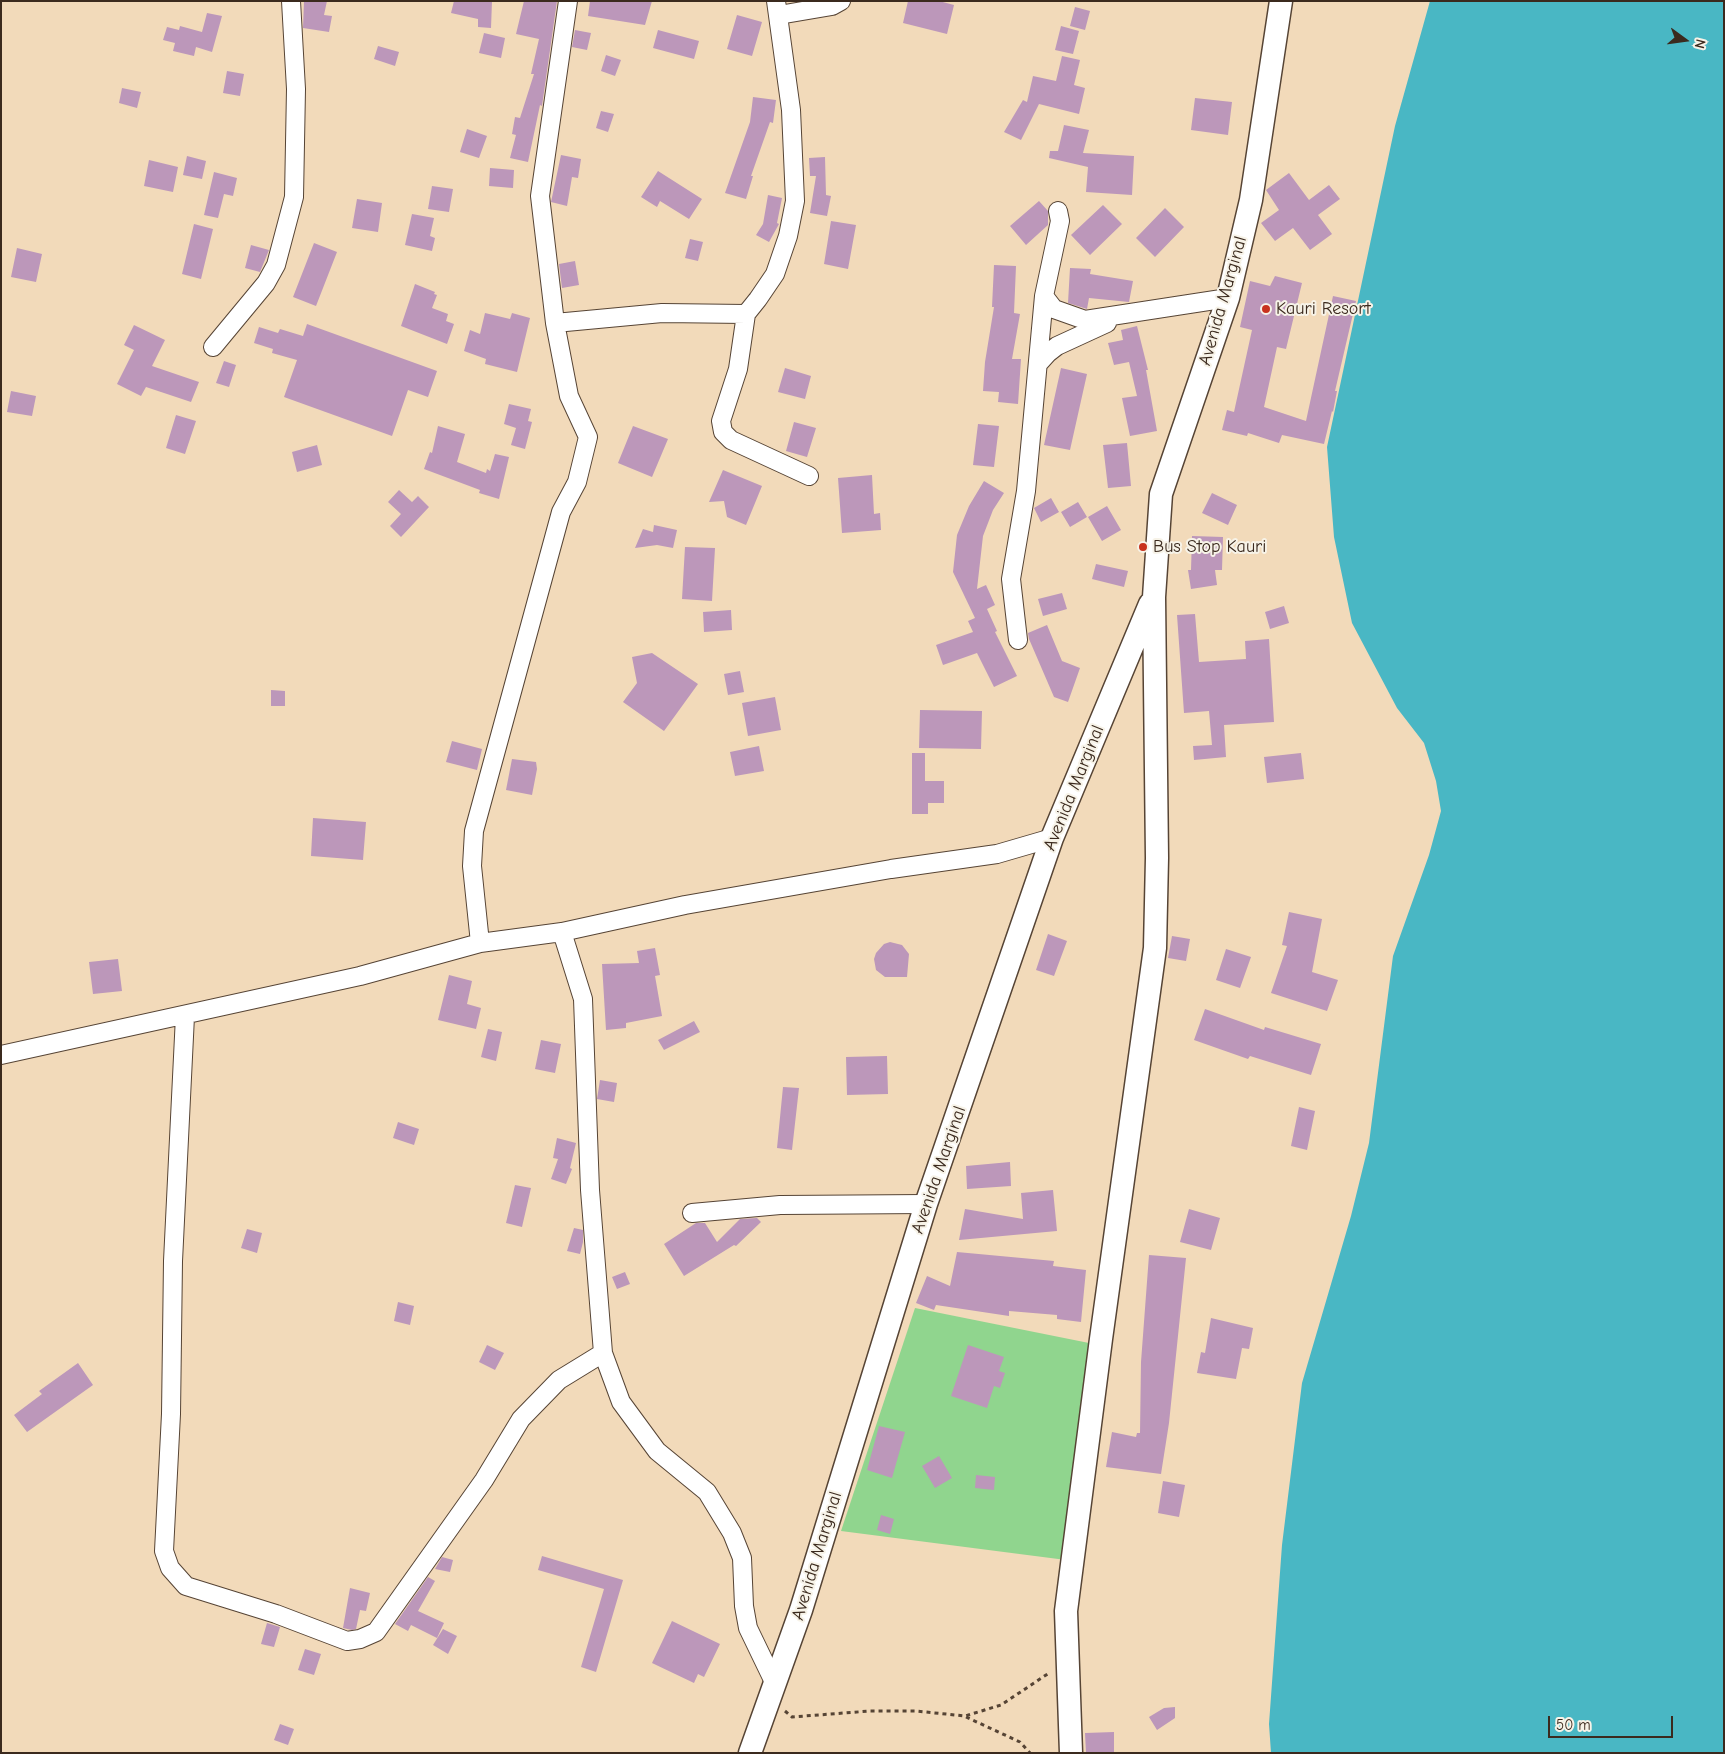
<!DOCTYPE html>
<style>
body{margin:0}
#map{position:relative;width:1725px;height:1754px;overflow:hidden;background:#f2daba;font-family:"Comic Neue",sans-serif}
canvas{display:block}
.frame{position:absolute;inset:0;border:2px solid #3b2a1e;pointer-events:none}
.north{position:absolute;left:1660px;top:15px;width:50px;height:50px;-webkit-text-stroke:4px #f7f3e8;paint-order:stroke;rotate:104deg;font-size:14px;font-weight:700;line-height:20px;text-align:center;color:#3b2a1e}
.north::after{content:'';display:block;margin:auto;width:18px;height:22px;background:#3b2a1e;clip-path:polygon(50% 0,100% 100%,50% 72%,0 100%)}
.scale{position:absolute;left:1548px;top:1716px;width:125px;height:22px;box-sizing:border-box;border:2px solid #3b2a1e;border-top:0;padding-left:6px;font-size:15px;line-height:18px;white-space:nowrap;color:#3b2a1e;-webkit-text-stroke:4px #f7f3e8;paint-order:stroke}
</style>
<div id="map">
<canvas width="1725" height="1754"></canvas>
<div class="frame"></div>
<div class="north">N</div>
<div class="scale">50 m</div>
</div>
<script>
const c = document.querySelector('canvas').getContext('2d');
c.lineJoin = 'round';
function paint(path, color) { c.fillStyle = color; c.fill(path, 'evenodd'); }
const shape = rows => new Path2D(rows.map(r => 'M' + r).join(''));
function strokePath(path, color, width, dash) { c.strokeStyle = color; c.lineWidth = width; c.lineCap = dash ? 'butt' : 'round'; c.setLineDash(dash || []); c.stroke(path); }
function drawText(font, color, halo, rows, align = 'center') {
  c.font = font + ' "Comic Neue",sans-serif'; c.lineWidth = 4; c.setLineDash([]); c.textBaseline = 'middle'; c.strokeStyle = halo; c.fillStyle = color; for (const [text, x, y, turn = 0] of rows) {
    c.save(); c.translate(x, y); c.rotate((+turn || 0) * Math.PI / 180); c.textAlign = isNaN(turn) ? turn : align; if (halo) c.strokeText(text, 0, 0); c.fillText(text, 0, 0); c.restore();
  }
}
paint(shape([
 [915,1308,1089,1343,1066,1560,841,1531]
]), '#90d58e');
paint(shape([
 [1430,1,1724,1,1724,1753,1271,1753,1269,1724,1282,1545,1302,1383,1351,1216,1369,1143,1393,956,1429,855,1441,811,1436,781,1424,743,1397,708,1352,623,1334,537,1327,447,1395,126]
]), '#49b7c4');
paint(shape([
 [304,1,327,1,324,15,332,16,329,32,303,28],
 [454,1,492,1,491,28,478,27,478,19,451,13],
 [524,1,557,1,542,106,540,105,528,162,510,158,516,135,512,134,515,117,520,118,534,74,531,74,539,39,516,34],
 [590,1,652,1,645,25,588,16],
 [908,1,939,1,954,5,947,34,903,23],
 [1075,7,1090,11,1085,30,1070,26],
 [207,13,222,16,212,52,196,47,194,56,173,51,175,43,163,40,167,27,179,30,180,26,202,32],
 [737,15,762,22,752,56,727,49],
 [1061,26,1079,31,1073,54,1055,50],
 [575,30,591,33,587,50,572,47],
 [658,30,699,41,694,59,653,48],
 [484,33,505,38,501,58,479,53],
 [378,46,399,52,395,66,374,59],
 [606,55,621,60,615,76,601,71],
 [1062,56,1080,60,1074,85,1085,88,1079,114,1039,104,1021,140,1004,132,1023,100,1027,102,1033,76,1056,81],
 [227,71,244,74,240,96,223,93],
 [122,88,141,92,137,108,119,103],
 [753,97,776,100,773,123,770,122,751,176,753,176,746,199,725,193,750,122],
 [1195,98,1232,102,1228,135,1191,130],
 [601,111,614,114,608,132,596,128],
 [1064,125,1089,130,1083,153,1134,156,1132,195,1086,192,1088,167,1049,158,1050,151,1058,151],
 [467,129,487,136,479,158,460,152],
 [561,155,581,159,578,178,572,177,567,206,551,202],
 [187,156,206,161,202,179,183,175],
 [825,157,826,195,831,196,827,216,810,213,816,176,810,176,809,158],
 [149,160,178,167,173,192,144,186],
 [490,168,514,170,513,188,489,186],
 [658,171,702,199,689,219,660,201,657,207,641,197],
 [214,172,237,178,233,196,224,194,218,218,204,215],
 [1289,173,1309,200,1329,185,1340,199,1318,215,1332,234,1310,250,1293,228,1275,241,1261,223,1279,210,1266,190],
 [432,186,453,189,449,212,428,209],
 [768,195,782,198,777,223,779,224,769,242,756,235,763,224],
 [357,199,382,203,378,232,352,228],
 [1039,201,1048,211,1048,225,1026,245,1010,226],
 [1103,205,1122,224,1090,255,1071,235],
 [1165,208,1184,227,1155,257,1136,238],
 [412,214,434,218,430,236,435,238,432,251,405,245],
 [831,221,856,225,848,269,824,264],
 [194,224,213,229,201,279,182,274],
 [690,239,703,242,698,261,685,258],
 [314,243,337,252,316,306,293,297],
 [251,245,269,250,260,272,245,268],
 [17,248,42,254,36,282,11,277],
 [575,261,579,285,562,288,559,264],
 [994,265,1016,266,1014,313,1020,314,1012,359,1021,359,1018,404,998,402,999,392,983,391,985,362,994,307,992,307],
 [1070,268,1091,269,1090,274,1133,281,1129,302,1089,298,1087,309,1068,303],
 [1275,276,1302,283,1286,349,1277,347,1264,407,1306,421,1333,296,1356,301,1335,391,1337,391,1333,412,1332,411,1324,444,1282,435,1279,443,1248,433,1247,436,1222,430,1227,410,1234,412,1252,330,1240,327,1250,281,1270,286],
 [415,284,435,292,434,294,437,295,432,308,448,314,446,321,454,324,447,344,401,326],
 [485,313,510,319,512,313,530,318,517,372,485,364,486,359,464,351,470,330,480,334],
 [307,324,437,371,428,397,408,390,392,436,284,397,297,360,272,353,273,349,254,343,259,327,278,333,280,329,303,336],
 [134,325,165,340,152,366,199,382,191,402,146,387,141,396,117,384,134,350,124,345],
 [1137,326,1148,370,1146,370,1157,431,1130,436,1122,398,1137,396,1129,362,1114,365,1108,343,1123,340,1121,330],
 [224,361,236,365,229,387,216,383],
 [785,368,811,376,805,399,778,392],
 [1061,368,1087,374,1070,450,1044,445],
 [11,391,36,396,32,416,7,412],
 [509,404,531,409,528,421,532,422,525,449,511,445,516,428,504,424],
 [176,415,196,421,185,454,166,448],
 [794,422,816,428,807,457,786,451],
 [978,424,999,426,994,467,973,465],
 [438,426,465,434,457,462,486,473,487,469,490,471,495,454,509,457,499,499,479,493,480,490,424,469,430,452,432,453],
 [633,426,668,439,652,477,618,463],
 [1127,443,1131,486,1108,488,1103,445],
 [317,445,322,465,297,472,292,452],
 [723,470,762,486,746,525,727,517,724,501,709,502],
 [872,475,874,514,880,513,881,530,842,533,838,478],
 [984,481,1004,493,993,510,983,536,977,589,986,585,995,605,987,609,997,631,995,632,1017,676,994,687,977,653,943,665,936,645,973,632,968,621,975,618,953,572,957,535,969,506],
 [399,490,412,502,418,496,429,507,401,537,390,526,401,514,388,502],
 [1212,493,1237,505,1228,525,1202,513],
 [1051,498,1059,512,1041,522,1034,508],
 [1078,502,1087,517,1070,527,1061,512],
 [1107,506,1121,530,1102,541,1088,517],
 [654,525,677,530,673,548,657,545,635,548,643,529,653,532],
 [1192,536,1223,537,1222,570,1215,570,1217,585,1191,589,1188,570,1191,570],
 [685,547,715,548,712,601,682,599],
 [1096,564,1128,571,1124,587,1092,579],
 [1062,593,1067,609,1043,616,1038,599],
 [1284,606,1289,623,1270,629,1265,612],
 [731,610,732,630,704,632,703,612],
 [1195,614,1199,662,1246,659,1245,641,1269,639,1274,722,1224,725,1226,757,1194,760,1193,746,1212,745,1209,711,1184,713,1177,615],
 [1047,625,1062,661,1080,668,1068,702,1054,697,1029,639,1028,633],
 [652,653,698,684,664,731,623,702,637,683,632,657],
 [740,671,744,692,728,695,724,674],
 [271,690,285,691,285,706,271,706],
 [775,697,781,730,748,736,742,703],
 [920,710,982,711,981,749,919,748],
 [452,741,482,749,477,770,446,762],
 [759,746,764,771,735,776,730,752],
 [912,753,925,753,925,781,944,781,944,803,928,803,928,814,912,814],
 [1301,753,1304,779,1267,783,1264,757],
 [512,759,536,762,537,769,532,795,506,790],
 [313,818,366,822,363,860,311,856],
 [1289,912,1322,919,1312,972,1338,980,1327,1011,1271,993,1287,946,1282,945],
 [1048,934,1067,941,1054,976,1036,970],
 [1172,936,1190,939,1186,961,1168,958],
 [890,942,902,945,909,954,907,977,885,977,876,970,874,959,876,953,884,944],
 [655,948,660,975,655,976,662,1016,626,1023,626,1028,606,1030,602,964,639,963,637,951],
 [1226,949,1251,957,1240,988,1216,980],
 [118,959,122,991,93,994,89,962],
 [449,975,472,981,467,1004,481,1008,476,1029,438,1020],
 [1205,1009,1264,1030,1265,1027,1321,1044,1311,1075,1250,1056,1248,1059,1194,1040],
 [694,1021,700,1032,664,1050,658,1040],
 [488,1029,502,1032,496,1061,481,1057],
 [541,1040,561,1044,555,1073,535,1069],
 [887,1056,888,1094,847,1095,846,1057],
 [600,1080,617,1083,614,1102,597,1099],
 [783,1087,799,1088,792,1150,777,1148],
 [1299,1107,1315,1111,1307,1150,1291,1146],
 [398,1122,419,1129,414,1145,393,1138],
 [557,1138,576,1143,570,1168,572,1169,566,1184,551,1179,558,1159,553,1158],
 [1010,1162,1011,1186,967,1189,966,1166],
 [515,1185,531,1188,522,1227,506,1223],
 [1053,1190,1057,1231,959,1240,965,1209,1023,1219,1021,1193],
 [1189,1209,1220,1218,1211,1250,1180,1242],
 [757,1218,761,1222,736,1246,734,1245,684,1276,664,1244,696,1223,705,1223,717,1242,740,1219],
 [574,1228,583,1230,583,1242,580,1254,567,1251],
 [247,1229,262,1233,257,1253,241,1248],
 [957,1252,1054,1261,1053,1266,1086,1270,1081,1322,1057,1319,1057,1315,1009,1311,1009,1316,936,1305,934,1310,916,1303,927,1276,950,1286],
 [1149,1255,1186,1258,1169,1423,1161,1474,1106,1467,1112,1432,1136,1437,1137,1433,1140,1433,1141,1362],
 [625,1272,630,1284,617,1289,612,1277],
 [398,1302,414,1306,410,1325,394,1321],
 [1211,1318,1253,1328,1249,1349,1242,1348,1236,1379,1197,1373,1201,1352,1205,1353],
 [487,1345,504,1353,495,1370,479,1362],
 [968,1345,1004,1357,999,1371,1005,1373,1000,1388,994,1386,987,1408,951,1396],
 [78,1363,93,1385,27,1432,14,1415,42,1394,39,1391],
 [879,1426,905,1432,892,1478,867,1470],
 [939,1456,952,1478,935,1488,922,1466],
 [976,1475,995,1477,994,1490,975,1488],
 [1163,1481,1185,1485,1179,1517,1158,1513],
 [881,1515,894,1519,890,1534,877,1530],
 [542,1556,623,1580,596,1672,581,1667,604,1589,538,1570],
 [442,1557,453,1560,450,1572,435,1569],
 [428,1577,435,1581,418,1611,444,1623,437,1638,411,1625,408,1631,395,1624],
 [350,1588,370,1593,366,1611,360,1610,356,1629,352,1630,343,1628],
 [672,1621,720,1644,704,1677,698,1674,694,1683,652,1663],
 [267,1623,280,1627,274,1647,261,1644],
 [443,1629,457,1636,448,1654,433,1645],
 [305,1649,321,1654,314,1675,298,1670],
 [1175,1707,1175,1718,1157,1730,1149,1717,1164,1708],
 [280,1724,294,1729,288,1745,274,1740],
 [1114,1732,1114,1753,1086,1753,1085,1733]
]), '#bc97ba');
const minor = shape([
 [779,15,832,6,841,1],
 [1058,211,1060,221,1044,296,1054,309,1085,320,1228,298],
 [746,314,738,369,721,421,723,432,731,440,809,476],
 [555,323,662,313,746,314,758,299,775,274,788,236,795,201,791,110,776,1],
 [213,347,266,283,276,265,294,197,296,89,291,1],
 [1038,364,1048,353,1057,346,1107,323],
 [1018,640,1011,579,1026,491,1044,296],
 [562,932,583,999,590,1190,603,1353,621,1402,657,1451,707,1492,732,1533,742,1558,744,1606,748,1628,775,1684],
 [480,943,472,866,474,831,561,512,577,482,588,437,569,396,555,323,540,196,568,1],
 [185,1016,173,1261,171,1414,164,1551,170,1568,186,1586,276,1614,347,1641,360,1639,376,1632,484,1480,521,1419,559,1380,603,1353],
 [1,1055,360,976,480,943,562,932,685,905,891,869,997,854,1052,838],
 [692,1213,780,1205,926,1204]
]);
const tertiary = shape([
 [750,1753,801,1610,926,1204,1052,838,1150,604],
 [1071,1753,1066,1611,1101,1339,1155,948,1157,858,1154,597,1161,494,1228,298,1251,200,1281,1]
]);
strokePath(minor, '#564435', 20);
strokePath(tertiary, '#564435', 25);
strokePath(shape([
 [785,1711,792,1717,870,1711,916,1711,965,1716,1001,1705,1049,1673],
 [966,1717,1020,1742,1030,1753]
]), '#564435', 3, [4, 4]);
strokePath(minor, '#fff', 18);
strokePath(tertiary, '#fff', 22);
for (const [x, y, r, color] of [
 [1266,309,5,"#c8321e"],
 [1143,547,5,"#c8321e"]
]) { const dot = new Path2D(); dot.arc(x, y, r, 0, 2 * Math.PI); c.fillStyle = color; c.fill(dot); strokePath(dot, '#f7f3e8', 2); }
drawText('18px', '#3b2a1e', '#f7f3e8', [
 ["Avenida Marginal",1223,301,-74],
 ["Avenida Marginal",1074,788,-68],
 ["Avenida Marginal",939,1170,-71],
 ["Avenida Marginal",817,1556,-73]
]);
drawText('18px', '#3b2a1e', '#f7f3e8', [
 ["Kauri Resort",1276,309],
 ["Bus Stop Kauri",1153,547]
], 'left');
</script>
